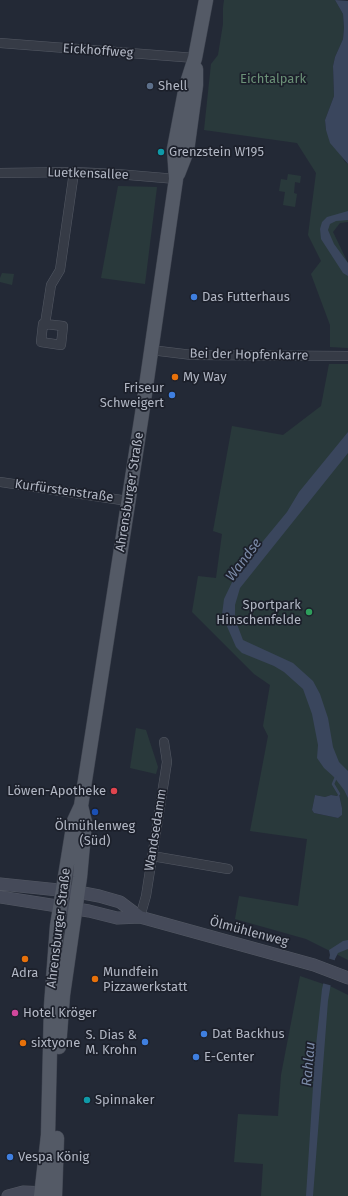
<!DOCTYPE html>
<meta charset="utf-8">
<style>
body{margin:0}
canvas{display:block;background:#232936}
</style>
<canvas width="348" height="1196"></canvas>
<script>
const c = document.querySelector('canvas').getContext('2d');
c.lineJoin = 'round';
function paint(path, color) { c.fillStyle = color; c.fill(path, 'evenodd'); }
const shape = rows => new Path2D(rows.map(r => 'M' + r).join(''));
function strokePath(path, color, width, dash) { c.strokeStyle = color; c.lineWidth = width; c.lineCap = dash ? 'butt' : 'round'; c.setLineDash(dash || []); c.stroke(path); }
function drawText(font, color, halo, rows, align = 'center') {
  c.font = font + ' "Fira Sans",sans-serif'; c.lineWidth = 3.5; c.setLineDash([]); c.textBaseline = 'middle'; c.strokeStyle = halo; c.fillStyle = color; for (const [text, x, y, turn = 0] of rows) {
    c.save(); c.translate(x, y); c.rotate((+turn || 0) * Math.PI / 180); c.textAlign = isNaN(turn) ? turn : align; if (halo) c.strokeText(text, 0, 0); c.fillText(text, 0, 0); c.restore();
  }
}
paint(shape([
 [224,0,335,0,343,14,344,28,343,39,335,57,333,66,334,96,325,120,326,130,345,162,348,164,348,222,340,223,333,232,348,263,348,348,330,347,330,325,311,274,321,261,308,235,316,173,297,143,204,130,211,64,218,55,223,24,223,8],
 [288,174,301,176,300,183,295,182,294,193,297,194,295,207,283,205,285,192,279,191,281,179,287,180],
 [118,186,157,187,145,284,101,278],
 [2,273,14,274,12,285,0,282,0,278],
 [329,364,348,364,348,960,306,939,235,919,239,896,298,906,307,839,250,831,268,736,263,726,270,685,254,674,192,612,198,576,216,578,222,534,213,531,232,426,283,435,321,406],
 [339,794,342,808,342,815,338,818,314,813,312,810,315,795,325,797,331,795,337,796],
 [136,728,146,730,158,767,156,774,130,768],
 [300,976,332,987,348,995,348,1196,261,1196,263,1164,234,1162,238,1114,278,1116,281,1075]
]), '#29393b');
paint(shape([
 [335,0,348,1,348,164,330,143,326,130,325,120,334,96,333,66,335,57,343,39,344,28,343,14],
 [348,211,348,220,336,221,330,224,328,230,334,244,348,263,348,276,343,273,321,239,320,229,322,222,327,217],
 [348,432,348,453,240,588,235,605,235,619,243,640,293,663,313,681,320,694,328,718,333,747,339,762,348,771,348,798,344,790,334,777,324,768,317,758,318,745,312,714,303,689,284,672,274,666,242,653,236,647,222,615,224,599,236,574,287,512,299,492],
 [339,794,342,808,342,815,338,818,314,813,312,810,315,795,325,797,331,795,337,796],
 [348,940,348,949,338,953,335,959,328,1001,313,1196,306,1196,315,1055,322,989,330,955,329,950,343,941]
]), '#3a465d');
paint(shape([
 [327,958,337,961,333,986,322,983]
]), '#232936');
strokePath(shape([
 [336,777,333,784,339,794]
]), '#3a465d', 2.5);
const street = shape([
 [0,43,195,58],
 [0,173,74,172,117,174,176,179],
 [45,324,63,326,61,345,41,342,43,324,45,324,51,285,60,270,74,172],
 [151,350,192,355,348,356],
 [0,482,128,501],
 [152,856,228,869],
 [140,917,146,896,167,762,164,742]
]);
const secondary = shape([
 [0,884,78,892,99,896,120,902,140,917],
 [0,897,89,911,117,918,140,917,314,965,348,978],
 [8,1196,23,1192,50,1193]
]);
const primary = shape([
 [178,174,187,151,196,85,196,69],
 [59,1047,63,995,80,877,85,822,81,806],
 [41,1196,48,1135,51,1006,57,926,74,821,81,806,142,414,176,179,174,149,186,86,195,58,206,0],
 [55,1196,57,1138]
]);
strokePath(street, '#545964', 10);
strokePath(secondary, '#545964', 13);
strokePath(primary, '#3f4450', 15);
strokePath(street, '#363b46', 9);
strokePath(secondary, '#454a59', 12);
strokePath(primary, '#545a66', 14);
for (const [x, y, r, color] of [
 [150,86,4,"#5c6f8a"],
 [161,152,4,"#0f9aa8"],
 [194,297,4,"#3f7fe0"],
 [175,377,4,"#e8710a"],
 [172,395,4,"#3f7fe0"],
 [309,612,4,"#2e9e5b"],
 [114,791,4,"#e0444e"],
 [95,812,4,"#1a4fb4"],
 [25,959,4,"#e8710a"],
 [95,979,4,"#e8710a"],
 [15,1013,4,"#d1479c"],
 [204,1034,4,"#3f7fe0"],
 [145,1042,4,"#3f7fe0"],
 [23,1043,4,"#e8710a"],
 [196,1057,4,"#3f7fe0"],
 [87,1100,4,"#0f9aa8"],
 [10,1157,4,"#3f7fe0"]
]) { const dot = new Path2D(); dot.arc(x, y, r, 0, 2 * Math.PI); c.fillStyle = color; c.fill(dot); strokePath(dot, '#1c202b', 1.5); }
drawText('13px', '#b1b6c3', '#1c202b', [
 ["Eickhoffweg",98,51,4],
 ["Luetkensallee",88,174,2],
 ["Bei der Hopfenkarre",249,355,1],
 ["Kurfürstenstraße",64,491,8],
 ["Ahrensburger Straße",130,492,-81],
 ["Wandsedamm",156,830,-81],
 ["Ahrensburger Straße",59,928,-83],
 ["Ölmühlenweg",249,932,15]
]);
drawText('13px', '#6b9177', '#1c202b', [
 ["Eichtalpark",273,79]
]);
drawText('13px', '#b1b6c3', '#1c202b', [
 ["Shell",158,86],
 ["Grenzstein W195",169,152],
 ["Das Futterhaus",202,297],
 ["My Way",183,377],
 ["Friseur",164,388,"right"],
 ["Schweigert",164,403,"right"],
 ["Sportpark",301,605,"right"],
 ["Hinschenfelde",301,620,"right"],
 ["Löwen-Apotheke",106,791,"right"],
 ["Ölmühlenweg",95,826,"center"],
 ["(Süd)",95,841,"center"],
 ["Mundfein",103,972],
 ["Pizzawerkstatt",103,987],
 ["Adra",25,973,"center"],
 ["Hotel Kröger",23,1013],
 ["Dat Backhus",212,1034],
 ["S. Dias &",137,1035,"right"],
 ["M. Krohn",137,1050,"right"],
 ["sixtyone",31,1043],
 ["E-Center",204,1057],
 ["Spinnaker",95,1100],
 ["Vespa König",18,1157]
], 'left');
drawText('italic 14px', '#7c8ba8', '#1c202b', [
 ["Wandse",244,560,-53],
 ["Rahlau",309,1064,-85]
]);
</script>
